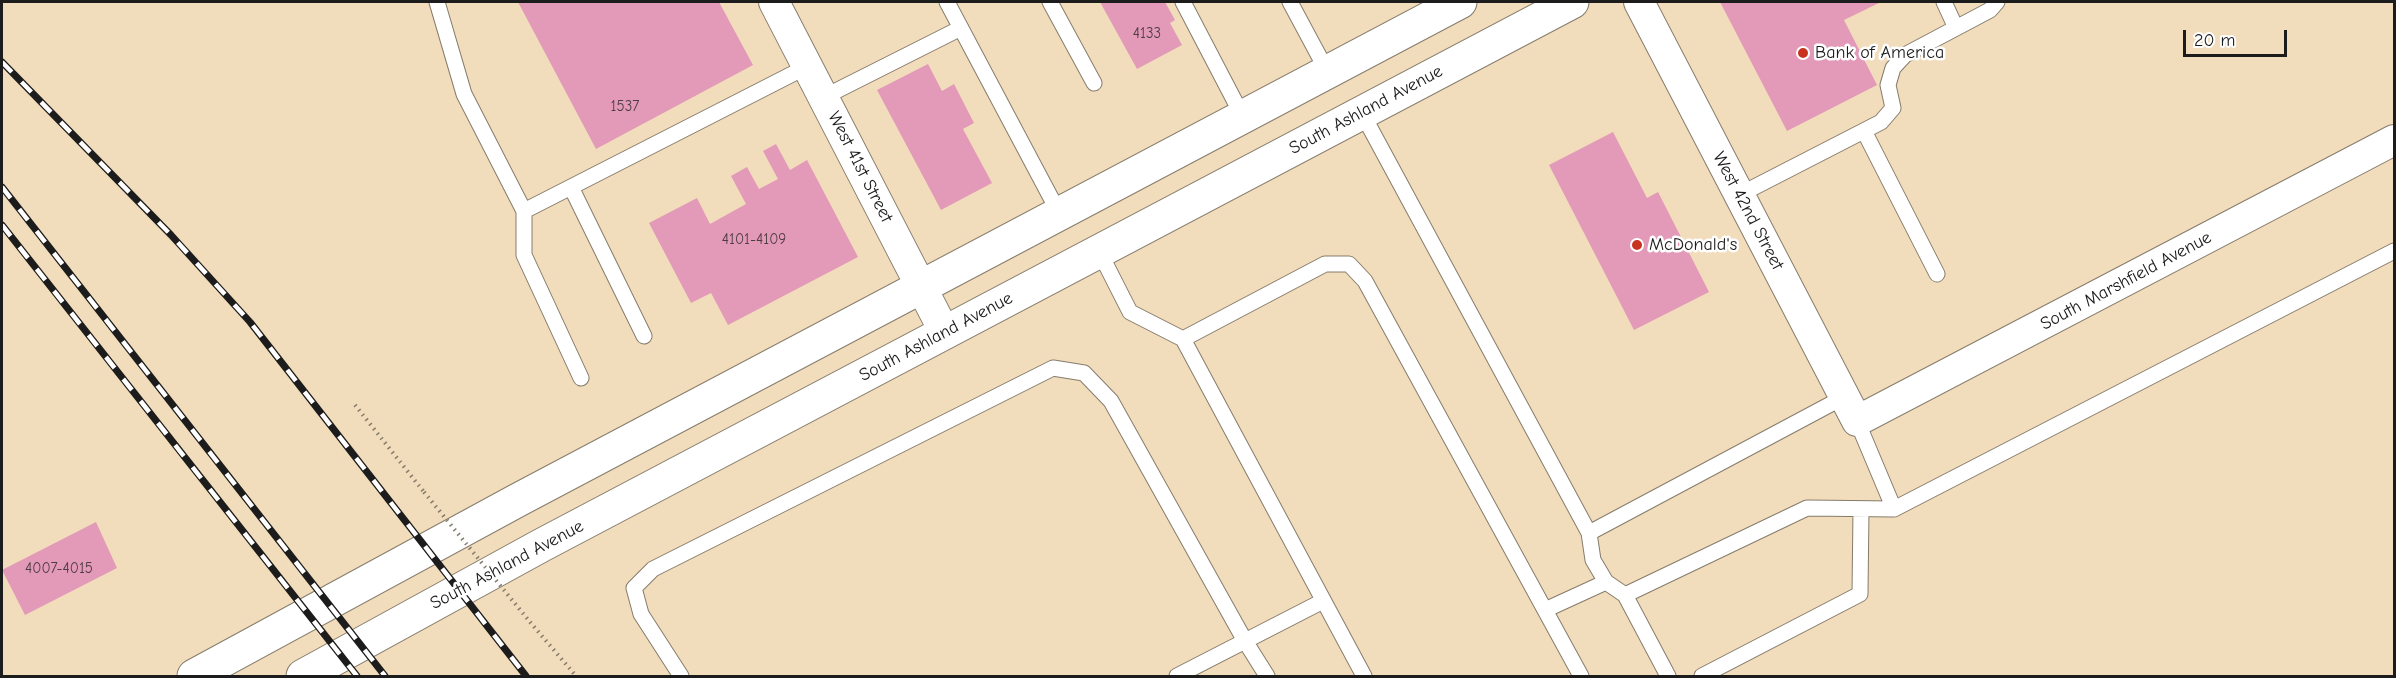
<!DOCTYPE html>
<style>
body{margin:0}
#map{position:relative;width:2396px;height:678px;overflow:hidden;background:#f1dcbb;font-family:"Comic Neue",sans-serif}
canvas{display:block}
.frame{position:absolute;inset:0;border:3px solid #1c1c1c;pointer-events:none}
.scale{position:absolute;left:2183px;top:30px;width:104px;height:27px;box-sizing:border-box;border:3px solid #1c1c1c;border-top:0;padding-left:8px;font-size:18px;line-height:21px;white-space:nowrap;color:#1c1c1c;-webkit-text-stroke:4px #fff;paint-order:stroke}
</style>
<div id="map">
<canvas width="2396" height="678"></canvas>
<div class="frame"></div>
<div class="scale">20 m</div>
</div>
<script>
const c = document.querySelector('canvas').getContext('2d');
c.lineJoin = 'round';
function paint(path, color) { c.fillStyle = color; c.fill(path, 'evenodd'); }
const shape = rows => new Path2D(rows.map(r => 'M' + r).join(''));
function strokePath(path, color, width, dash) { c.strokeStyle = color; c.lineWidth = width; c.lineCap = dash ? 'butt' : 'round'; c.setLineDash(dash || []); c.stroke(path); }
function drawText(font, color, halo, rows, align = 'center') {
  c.font = font + ' "Comic Neue",sans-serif'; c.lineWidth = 5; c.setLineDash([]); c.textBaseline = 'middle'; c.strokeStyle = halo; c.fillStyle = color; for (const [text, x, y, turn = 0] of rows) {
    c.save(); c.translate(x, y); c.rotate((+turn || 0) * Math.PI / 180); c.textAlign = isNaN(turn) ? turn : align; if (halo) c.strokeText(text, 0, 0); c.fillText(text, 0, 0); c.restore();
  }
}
paint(shape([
 [518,2,719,2,753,65,596,149],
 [1100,2,1165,2,1175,20,1170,23,1182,45,1137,69],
 [1720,2,1881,2,1844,20,1877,85,1787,131],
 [928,64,942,91,954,84,974,123,963,129,992,183,941,210,877,90],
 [1613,132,1647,198,1658,192,1709,292,1634,330,1549,165],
 [776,144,790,170,807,160,858,257,728,325,711,293,691,303,649,223,697,198,710,224,746,204,731,176,747,167,759,189,778,179,763,151],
 [96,522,117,568,25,615,2,570]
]), '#e39ab9');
const lane = shape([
 [437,2,464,94,524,211,808,66],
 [947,2,1059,213],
 [1050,2,1094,83],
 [1183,2,1243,117],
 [1290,2,1327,71],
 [1944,2,1956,28],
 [824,97,961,28],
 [1362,113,1589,533,1593,560,1606,582],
 [1864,131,1937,274],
 [571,187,644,336],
 [1739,195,1881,122,1893,108,1888,85,1893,68,1905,55,1990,10,1997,2],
 [524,211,524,255,581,378],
 [1099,251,1130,312,1183,339],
 [1857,421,1894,509],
 [1589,533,1844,397],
 [1625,595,1668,676],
 [1545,610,1606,582,1625,595,1807,508,1894,509,2394,251],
 [681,676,641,614,634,588,653,569,1053,368,1084,373,1111,401,1245,641,1267,676],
 [1177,676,1323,601],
 [1364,676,1183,339,1325,264,1349,264,1365,281,1581,676],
 [1702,676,1860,594,1861,509]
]);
const street = shape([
 [774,2,945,333],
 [1639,2,1857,421,2394,140]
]);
const secondary = shape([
 [194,676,518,500,1460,2],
 [303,676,542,545,1572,2]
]);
strokePath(lane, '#867c6c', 17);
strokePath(street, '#867c6c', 32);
strokePath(secondary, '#867c6c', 35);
strokePath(shape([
 [355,405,424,492],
 [530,622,576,676]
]), '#867c6c', 4, [1.5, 4.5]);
strokePath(lane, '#fff', 15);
strokePath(street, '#fff', 30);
strokePath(secondary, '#fff', 33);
const rail = shape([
 [2,62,171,235,250,322,526,676],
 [2,187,385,676],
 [2,225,357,676]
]);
strokePath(rail, '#1c1c1c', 7);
strokePath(rail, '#fff', 4.5, [14]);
strokePath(shape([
 [424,492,530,622]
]), '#867c6c', 4, [1.5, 4.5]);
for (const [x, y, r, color] of [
 [1803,53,6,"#c8321e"],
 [1637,245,6,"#c8321e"]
]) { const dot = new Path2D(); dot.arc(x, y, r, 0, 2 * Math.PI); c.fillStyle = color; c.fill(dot); strokePath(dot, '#fff', 2); }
drawText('15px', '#4e3c43', null, [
 ["4133",1147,34],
 ["1537",625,107],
 ["4101-4109",754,240],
 ["4007-4015",59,569]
]);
drawText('18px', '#1c1c1c', '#fff', [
 ["Bank of America",1815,53],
 ["McDonald's",1649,245]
], 'left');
drawText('18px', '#1c1c1c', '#fff', [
 ["South Ashland Avenue",1366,110,-28],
 ["West 41st Street",860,167,63],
 ["West 42nd Street",1748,211,62],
 ["South Marshfield Avenue",2126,281,-28],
 ["South Ashland Avenue",936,337,-28],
 ["South Ashland Avenue",507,565,-28]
]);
</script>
